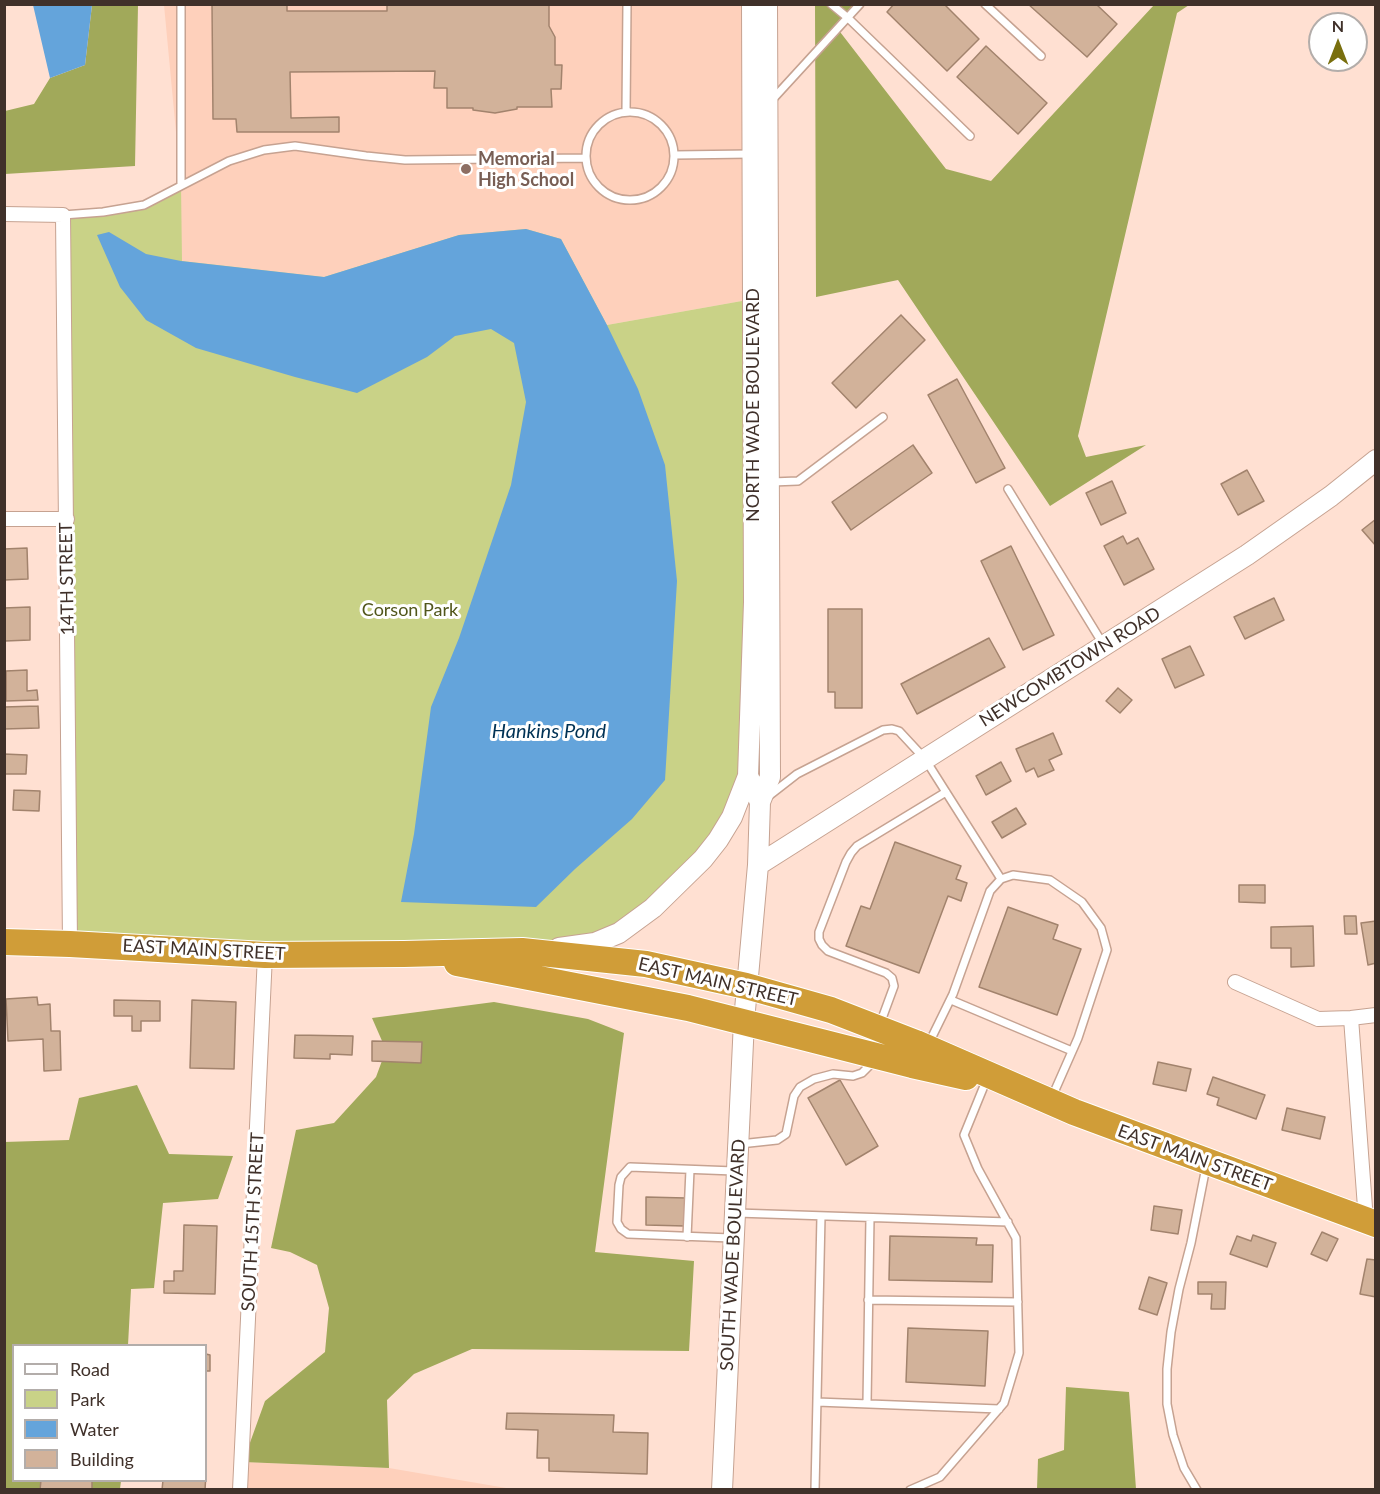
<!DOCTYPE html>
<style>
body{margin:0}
#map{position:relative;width:1380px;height:1494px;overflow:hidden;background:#ffe0d2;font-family:Lato,sans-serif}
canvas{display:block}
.frame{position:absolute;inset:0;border:6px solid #40312a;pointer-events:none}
.legend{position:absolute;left:12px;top:1344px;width:195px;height:138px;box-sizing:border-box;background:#fff;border:2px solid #b3adaa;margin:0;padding:8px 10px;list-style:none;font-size:18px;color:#40312a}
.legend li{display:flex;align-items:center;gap:12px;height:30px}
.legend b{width:30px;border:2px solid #b3adaa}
.north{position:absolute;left:1308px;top:12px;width:60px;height:60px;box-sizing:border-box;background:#fff;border:2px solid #b3adaa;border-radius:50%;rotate:0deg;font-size:16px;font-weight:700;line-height:24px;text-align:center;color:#40312a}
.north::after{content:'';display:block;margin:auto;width:21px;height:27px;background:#796f0e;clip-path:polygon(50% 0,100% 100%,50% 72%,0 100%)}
</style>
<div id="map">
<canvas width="1380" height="1494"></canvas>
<div class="frame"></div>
<ul class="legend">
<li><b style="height:8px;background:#fff"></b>Road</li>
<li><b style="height:16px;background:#c9d287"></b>Park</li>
<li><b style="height:16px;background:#64a4db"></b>Water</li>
<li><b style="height:16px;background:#d2b29a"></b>Building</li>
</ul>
<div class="north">N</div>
</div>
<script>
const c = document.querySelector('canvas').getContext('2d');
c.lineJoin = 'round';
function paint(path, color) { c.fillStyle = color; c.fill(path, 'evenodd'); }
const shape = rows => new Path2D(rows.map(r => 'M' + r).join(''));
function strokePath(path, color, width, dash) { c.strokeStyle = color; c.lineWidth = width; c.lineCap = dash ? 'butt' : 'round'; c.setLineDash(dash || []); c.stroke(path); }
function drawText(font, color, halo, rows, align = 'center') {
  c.font = font + ' Lato,sans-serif'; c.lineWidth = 6; c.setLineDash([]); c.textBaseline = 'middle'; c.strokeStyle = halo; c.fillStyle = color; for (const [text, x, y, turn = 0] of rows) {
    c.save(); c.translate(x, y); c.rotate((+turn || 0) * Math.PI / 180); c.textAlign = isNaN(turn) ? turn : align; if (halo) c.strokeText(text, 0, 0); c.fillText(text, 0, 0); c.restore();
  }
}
paint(shape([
 [164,5,752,5,753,299,607,325,561,239,459,235,324,277,181,261,181,185],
 [243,1462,389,1468,512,1489,242,1490]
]), '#fed0bb');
paint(shape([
 [181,185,182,261,324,277,459,235,526,229,561,239,607,325,753,299,748,776,703,859,595,943,70,944,63,215,144,205]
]), '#c9d287');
paint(shape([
 [92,5,138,5,135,166,5,174,5,111,34,104,50,78,85,65],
 [815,5,859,5,837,28,946,169,991,181,1154,5,1189,5,1177,13,1078,436,1086,457,1146,445,1050,506,898,280,816,297],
 [494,1002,588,1019,624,1033,595,1252,694,1261,689,1351,472,1349,414,1374,387,1400,389,1468,243,1462,265,1401,325,1352,329,1308,317,1265,290,1252,271,1248,296,1130,334,1123,376,1077,386,1050,372,1018],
 [137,1085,169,1154,233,1156,218,1199,163,1203,154,1288,131,1289,128,1345,14,1346,14,1480,121,1481,120,1489,5,1489,4,1142,69,1140,79,1098],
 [1066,1387,1129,1392,1136,1489,1037,1489,1038,1459,1064,1450]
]), '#a1a95a');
paint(shape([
 [33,5,92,5,85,65,50,78],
 [526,229,561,239,607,325,638,389,665,465,677,581,665,780,632,819,575,869,536,907,401,902,414,834,431,707,459,638,511,485,526,402,514,343,491,329,455,336,427,357,357,393,295,377,196,348,146,320,120,287,97,235,109,232,146,254,181,261,324,277,459,235]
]), '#64a4db');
const building = shape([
 [212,4,287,4,287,11,387,11,387,4,549,4,549,26,555,37,555,65,562,65,561,89,551,89,552,107,517,107,517,109,495,113,473,110,473,108,447,108,447,88,434,88,435,71,290,72,291,118,339,117,339,132,237,132,236,119,213,119,212,4],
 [894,4,944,4,979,39,947,71,887,12,894,4],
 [1028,4,1096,4,1117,24,1087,57,1028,4],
 [986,46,1047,103,1018,134,957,77,986,46],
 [901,315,925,340,856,408,832,383,901,315],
 [957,379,1005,468,976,483,928,395,957,379],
 [913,445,932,473,851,530,832,502,913,445],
 [1247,470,1264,501,1238,515,1221,484,1247,470],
 [1112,481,1126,513,1101,525,1086,493,1112,481],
 [1376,519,1376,546,1362,530,1376,519],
 [1123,536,1127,544,1138,538,1154,569,1124,585,1104,546,1123,536],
 [1011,546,1054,635,1023,650,981,561,1011,546],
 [27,548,28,579,4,580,4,549,27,548],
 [1274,598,1284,620,1245,639,1234,617,1274,598],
 [30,607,30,640,5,641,4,608,30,607],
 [828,609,862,609,862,708,835,708,835,692,828,692,828,609],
 [989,638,1005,667,917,714,901,684,989,638],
 [1190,646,1204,675,1175,688,1162,659,1190,646],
 [27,670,27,691,37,690,38,700,6,701,6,671,27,670],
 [1118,688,1132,700,1120,713,1106,701,1118,688],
 [38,706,39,728,4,729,4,707,38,706],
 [1053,733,1062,754,1049,760,1054,770,1038,777,1034,768,1026,772,1016,749,1053,733],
 [4,754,27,755,26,774,4,774,4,754],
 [1001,762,1011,781,986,795,976,776,1001,762],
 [14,790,40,791,39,811,13,810,14,790],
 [1016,808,1026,824,1002,838,992,822,1016,808],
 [895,842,961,866,956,879,967,883,961,901,948,896,919,973,846,946,861,906,870,909,895,842],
 [1239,885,1265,885,1265,903,1239,902,1239,885],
 [1008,907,1058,925,1053,939,1081,949,1057,1015,979,987,1008,907],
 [1344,916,1356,916,1357,934,1345,934,1344,916],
 [1376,921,1376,963,1368,965,1361,923,1376,921],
 [1313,926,1314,966,1291,967,1291,948,1271,948,1271,927,1313,926],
 [37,997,38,1005,50,1004,51,1031,60,1031,61,1070,44,1071,43,1039,8,1041,6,999,37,997],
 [114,1000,160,1001,160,1021,141,1021,141,1031,132,1031,132,1016,114,1016,114,1000],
 [192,1000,236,1002,234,1069,190,1068,192,1000],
 [295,1035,353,1036,352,1055,330,1054,330,1059,294,1058,295,1035],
 [372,1041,422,1042,421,1063,372,1061,372,1041],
 [1158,1062,1191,1069,1186,1091,1153,1084,1158,1062],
 [1213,1077,1265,1095,1256,1119,1217,1105,1219,1098,1207,1094,1213,1077],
 [840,1080,878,1146,846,1165,808,1098,840,1080],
 [1287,1108,1325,1117,1320,1139,1282,1130,1287,1108],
 [646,1197,686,1198,685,1226,646,1225,646,1197],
 [1154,1206,1182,1210,1178,1234,1151,1230,1154,1206],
 [184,1225,217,1226,215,1294,164,1293,164,1281,174,1281,174,1271,183,1271,184,1225],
 [1322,1232,1338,1239,1327,1261,1311,1254,1322,1232],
 [1253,1235,1276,1243,1267,1267,1230,1254,1237,1236,1251,1241,1253,1235],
 [890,1236,977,1238,976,1245,993,1245,992,1282,889,1280,890,1236],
 [1367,1259,1376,1260,1376,1297,1360,1294,1367,1259],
 [1149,1277,1167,1283,1157,1315,1139,1309,1149,1277],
 [1198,1282,1226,1282,1225,1309,1211,1309,1212,1294,1198,1294,1198,1282],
 [908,1328,988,1331,985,1386,906,1382,908,1328],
 [206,1354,210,1355,210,1371,206,1371,206,1354],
 [507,1413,614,1415,613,1432,648,1433,647,1474,549,1471,549,1458,537,1458,538,1430,506,1429,507,1413],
 [206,1473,205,1490,162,1490,163,1480,206,1480,206,1473],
 [41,1480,92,1480,92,1490,40,1490,41,1480]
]);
paint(building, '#d2b29a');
strokePath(building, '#a2836d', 1.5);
const lane = shape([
 [181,4,181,185],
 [831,4,848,18,970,136],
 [985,4,1041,56],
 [772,100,860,4],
 '586 156a44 44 0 1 1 88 0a44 44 0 1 1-88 0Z',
 [626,112,627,4],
 [675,155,751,154],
 [63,215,103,212,144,205,229,161,264,150,295,146,366,156,405,160,586,158],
 [772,482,798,481,883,417],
 [1008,489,1103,644],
 [770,795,797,774,883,730,892,729,899,731,925,759,1001,879],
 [951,1000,1072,1051],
 [880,1024,894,986,892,978,886,973,828,951,822,945,819,939,819,932,846,862,851,853,857,846,946,792],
 [929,1043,953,994,990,891,1001,879,1013,875,1050,880,1082,902,1101,928,1107,950,1078,1038,1052,1097],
 [740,1144,777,1140,786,1134,794,1096,800,1087,814,1079,833,1074,853,1076,862,1073,869,1066,870,1061],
 [737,1213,1008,1222],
 [687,1237,690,1170],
 [731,1238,628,1234,621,1229,617,1222,619,1185,621,1177,630,1167,734,1171],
 [868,1300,1018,1302],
 [817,1402,999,1409],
 [867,1403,870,1218],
 [815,1490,821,1216],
 [910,1490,940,1477,1004,1403,1019,1353,1016,1238,978,1169,964,1135,986,1081],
 [1197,1490,1184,1468,1173,1435,1167,1404,1167,1369,1171,1332,1179,1289,1191,1243,1206,1167]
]);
const street = shape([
 [4,214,63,215,70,944],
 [4,519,67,519],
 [1235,982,1318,1019,1351,1018,1376,1015],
 [1351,1018,1366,1221],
 [240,1490,265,955]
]);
const secondary = shape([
 [752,4,754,602,748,776,760,802],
 [758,865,1247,555,1331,496,1376,460],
 [559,948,595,943,619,933,653,908,703,859,718,840,732,817,748,776],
 [722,1490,744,1021,758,865,760,802,770,777,767,4]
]);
const highway = shape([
 [4,942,70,944,265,955,404,954,522,951,646,964,746,986,831,1010,916,1043,1074,1112,1376,1224],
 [457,963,688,1008,912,1065,966,1077]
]);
strokePath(lane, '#c6a291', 10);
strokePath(street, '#c6a291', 16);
strokePath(secondary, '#c6a291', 22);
strokePath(highway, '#fff', 28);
strokePath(lane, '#fff', 7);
strokePath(street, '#fff', 14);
strokePath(secondary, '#fff', 20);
strokePath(highway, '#d09d38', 26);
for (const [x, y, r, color] of [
 [466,169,6,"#8d6e63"]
]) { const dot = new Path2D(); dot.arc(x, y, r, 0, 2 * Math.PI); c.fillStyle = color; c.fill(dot); strokePath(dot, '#fff', 2); }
drawText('bold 18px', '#785e54', '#fff', [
 ["Memorial",478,159],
 ["High School",478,180]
], 'left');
drawText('18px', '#40312a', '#fff', [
 ["NORTH WADE BOULEVARD",753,405,-90],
 ["14TH STREET",67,579,-91],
 ["NEWCOMBTOWN ROAD",1070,667,-32],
 ["EAST MAIN STREET",204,950,3],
 ["EAST MAIN STREET",718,982,13],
 ["EAST MAIN STREET",1195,1158,20],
 ["SOUTH 15TH STREET",253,1222,-87],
 ["SOUTH WADE BOULEVARD",733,1255,-87]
]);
drawText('18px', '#51561b', '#fff', [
 ["Corson Park",410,610]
]);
drawText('italic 20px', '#003255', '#fff', [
 ["Hankins Pond",549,732]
]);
</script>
